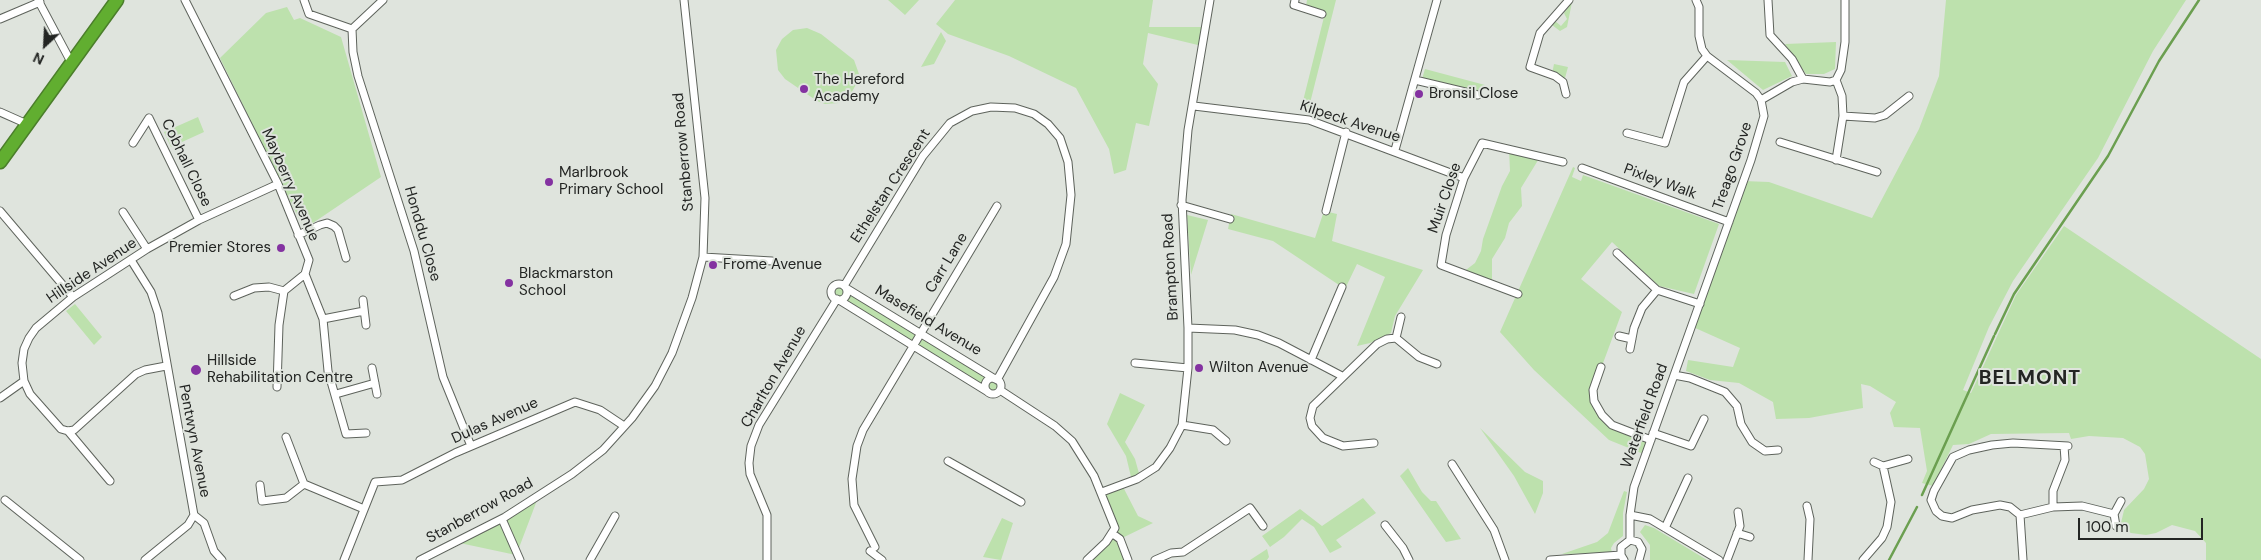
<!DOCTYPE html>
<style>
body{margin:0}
#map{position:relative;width:2261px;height:560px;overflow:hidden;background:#dfe4dd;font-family:"DM Sans",sans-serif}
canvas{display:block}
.north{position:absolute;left:20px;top:20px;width:50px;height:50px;-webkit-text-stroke:4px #dfe4dd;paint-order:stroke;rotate:205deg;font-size:14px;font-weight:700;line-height:20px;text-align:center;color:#232523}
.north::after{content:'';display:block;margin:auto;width:18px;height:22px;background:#232523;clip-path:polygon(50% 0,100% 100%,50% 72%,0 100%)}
.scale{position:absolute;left:2078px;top:518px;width:125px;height:22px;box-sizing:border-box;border:2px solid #232523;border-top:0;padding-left:6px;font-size:15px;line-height:18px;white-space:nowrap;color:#232523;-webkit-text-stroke:4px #dfe4dd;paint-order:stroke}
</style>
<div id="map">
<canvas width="2261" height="560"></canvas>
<div class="north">N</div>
<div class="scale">100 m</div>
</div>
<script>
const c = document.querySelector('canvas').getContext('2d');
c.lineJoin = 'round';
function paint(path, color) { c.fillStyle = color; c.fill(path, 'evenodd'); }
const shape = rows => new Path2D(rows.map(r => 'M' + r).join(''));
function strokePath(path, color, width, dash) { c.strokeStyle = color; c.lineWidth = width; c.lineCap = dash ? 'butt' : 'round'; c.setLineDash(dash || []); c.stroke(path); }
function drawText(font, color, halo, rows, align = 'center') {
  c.font = font + ' "DM Sans",sans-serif'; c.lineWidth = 4; c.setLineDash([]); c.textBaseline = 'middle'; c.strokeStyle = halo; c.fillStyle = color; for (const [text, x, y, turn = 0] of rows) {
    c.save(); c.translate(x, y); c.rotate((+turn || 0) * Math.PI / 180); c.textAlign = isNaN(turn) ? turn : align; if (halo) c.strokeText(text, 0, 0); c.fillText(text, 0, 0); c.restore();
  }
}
paint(shape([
 [888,0,919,0,905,15],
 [955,0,1153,0,1149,27,1205,27,1202,46,1148,33,1143,64,1158,84,1149,126,1136,123,1126,170,1114,174,1109,149,1076,88,1009,56,948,34,936,24],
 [1307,0,1336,0,1308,111,1301,109,1325,13,1306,6],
 [1946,0,2186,0,2153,51,2098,158,2013,281,1989,327,1963,390,1971,393,2016,295,2064,226,2261,359,2261,560,2206,560,2206,543,2195,531,2172,525,2156,533,2146,535,2131,533,2124,529,2121,523,2124,510,2144,489,2149,479,2145,454,2140,447,2123,438,2089,436,2071,439,2069,433,1991,434,1969,444,1953,445,1933,486,1922,483,1927,471,1920,428,1894,427,1890,413,1896,402,1870,386,1861,384,1863,408,1809,418,1776,419,1773,402,1739,383,1710,380,1686,371,1688,360,1733,367,1740,348,1693,327,1743,181,1769,182,1872,218,1919,129,1939,76],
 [1572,2,1567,27,1560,31,1552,25,1555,21,1561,26,1567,19,1564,13],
 [287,7,294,20,300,18,341,37,381,177,304,229,220,58,266,13],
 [807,28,821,34,854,60,859,74,858,81,849,97,839,103,825,104,817,101,785,79,778,70,776,50,782,39,793,30],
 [941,32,946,41,934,64,921,67],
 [1836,42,1835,69,1824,74,1806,74,1785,44],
 [1727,60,1785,62,1792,76,1763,90],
 [1554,64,1568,67,1565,78,1552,74],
 [1425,69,1485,85,1482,95,1422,79],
 [198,117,204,132,171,147,164,132],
 [1509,149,1540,157,1521,188,1522,206,1509,223,1505,238,1492,259,1492,284,1462,273,1475,263,1481,251,1483,239,1502,186,1510,171],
 [1573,167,1575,168,1572,177,1581,181,1583,175,1719,224,1694,294,1659,286,1612,242,1581,279,1622,312,1593,390,1594,401,1612,425,1651,440,1646,455,1609,440,1534,370,1500,332],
 [1324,211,1337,214,1332,241,1423,270,1395,316,1391,333,1370,343,1357,346,1385,277,1357,264,1345,289,1273,241,1228,229,1231,214,1315,238],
 [1187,215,1208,220,1191,275],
 [842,285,997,380,1001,389,996,393,990,393,837,299,832,293,835,286],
 [75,304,102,337,94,345,66,311],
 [1120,393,1145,405,1125,442,1135,459,1140,477,1132,481,1126,456,1107,424],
 [1480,428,1525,472,1543,481,1543,493,1535,514,1514,476],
 [1408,468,1422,492,1431,501,1436,501,1461,539,1446,542,1400,476],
 [1122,485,1138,516,1153,523,1120,539,1128,560,1087,560,1115,528,1102,492],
 [1624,491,1627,492,1623,513,1623,536,1614,543,1611,548,1612,553,1562,554,1597,542,1608,533],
 [539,495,517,553,520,560,516,560,516,555,455,542],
 [1363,498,1376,513,1336,540,1342,547,1330,553,1314,527,1302,519,1284,537,1270,547,1262,536,1300,509,1322,526],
 [1002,518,1013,523,1001,560,983,557],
 [1645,525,1654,528,1707,560,1650,560,1650,545,1640,532],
 [1267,549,1269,557,1267,560,1250,560]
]), '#bde1ad');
strokePath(shape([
 [1995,334,2014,294,2108,156,2159,61,2199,0],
 [1922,495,1994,336],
 [1889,560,1917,507]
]), '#6b9f50', 2.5);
const street = shape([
 [38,0,71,62],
 [185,0,278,184,309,260,305,274,284,291,279,325,277,387],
 [304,0,309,14,352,29],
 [1295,0,1294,5,1322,14],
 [1768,0,1770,35,1792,59,1803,79],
 [0,19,40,2],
 [352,29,353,52,358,76,414,251,443,377,471,446],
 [352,29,383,0],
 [1415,80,1478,95],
 [1836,80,1842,96,1843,116,1836,160],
 [1566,94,1563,82,1555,76,1530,67,1540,33,1569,0],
 [1761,100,1792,82,1803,79,1830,82,1836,80,1841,70,1845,42,1845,0],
 [1194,106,1309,120,1464,178],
 [0,112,27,124],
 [1843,116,1875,118,1885,115,1909,96],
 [149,118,199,220],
 [1627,133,1665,143,1684,82,1707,56],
 [1780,142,1877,172],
 [133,143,149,118],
 [1395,150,1437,0],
 [1582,168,1729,222],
 [1181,205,1230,219],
 [0,211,73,297],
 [1326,211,1346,132],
 [123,212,147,249],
 [298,235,320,225,327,223,334,226,338,230,346,258],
 [1617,253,1657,290],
 [703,257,772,261],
 [131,260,151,292,158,313,194,515],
 [305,274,323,319,328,371,346,434,366,433],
 '831 292a8 8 0 1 1 16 0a8 8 0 1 1-16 0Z',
 [844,286,923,156,950,123,972,111,991,107,1015,108,1034,114,1048,124,1060,138,1068,162,1071,195,1066,244,1054,277,997,380],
 [846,288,995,379],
 [1518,294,1441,265,1446,235,1464,178,1482,143,1563,162],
 [234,296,254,288,269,287,284,291],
 [363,300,366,325],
 [839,300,988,392],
 [323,319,364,311],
 [1188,328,1235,330,1258,335,1279,343,1342,376],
 [1619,336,1632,339],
 [1396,338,1401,317],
 [1630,349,1634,328,1642,308,1657,290,1700,304],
 [1311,360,1342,287],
 [1135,363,1188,368],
 [166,366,145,370,136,374,74,430,68,431,61,429,30,394,24,381,22,363,24,349,29,338,36,328,73,297,147,249,199,220,278,184],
 [1601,367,1593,390,1594,401,1602,415,1612,425,1651,440],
 [372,368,377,394],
 [1674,375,1690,378,1725,392,1737,406,1741,424,1752,442,1765,451,1778,450],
 '985 386a8 8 0 1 1 16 0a8 8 0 1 1-16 0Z',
 [1000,390,1055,426,1072,441,1094,476,1115,528,1106,542,1087,560],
 [336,394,375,383],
 [0,398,24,381],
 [1182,425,1213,430,1226,441],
 [68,431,110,481],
 [1653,433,1691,446,1704,419],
 [286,437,304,484,364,509],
 [1374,443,1343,446,1323,438,1312,426,1310,418,1313,406,1377,344,1387,339,1396,338,1419,357,1437,364],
 [948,461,1021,502],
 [1874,462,1883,466,1908,459],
 [1452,464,1494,530,1505,560],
 [260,485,262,501,286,498,304,484],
 [1102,492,1137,479,1156,467,1170,448,1182,425,1188,368,1188,328,1182,200,1188,130,1210,0],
 [5,500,80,560],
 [1807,506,1810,519,1808,560],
 [2053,507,2082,506,2114,514],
 [2114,514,2121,501],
 [2114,514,2116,526],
 [194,515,204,523,214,551,222,560],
 [1630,515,1650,519,1719,560],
 [2020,515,2053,507,2053,491,2065,460,2064,446],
 [502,519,520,560],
 [1385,525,1403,548,1409,560],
 [1665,528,1688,478],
 [1737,533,1750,537],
 [1113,534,1120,539,1128,560],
 [1630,540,1630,515,1634,487,1751,160,1764,116,1761,100,1756,93,1707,56,1702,49,1699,36,1699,7,1696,0],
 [875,547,854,505,852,479,857,446,863,430,997,206],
 [870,551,882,560],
 [145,560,188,525,194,515],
 [344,560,375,482,402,480,455,453,575,402,600,410,624,426],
 [420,560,505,517,572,474,603,450,632,418,655,386,672,353,692,298,703,257,705,198,684,0],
 [590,560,615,516],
 [767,560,767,515,750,474,749,463,751,446,759,425,837,299],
 [1155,560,1171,553,1183,552,1250,508,1263,526],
 [1550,560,1621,555],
 [1624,560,1621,555,1621,547,1630,540,1638,542,1642,549,1639,560],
 [1727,560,1740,526,1738,512],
 [1863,560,1882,538,1887,527,1891,502,1883,466],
 [2023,560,2020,515,2010,507,2000,505,1972,510,1952,518,1942,516,1936,511,1931,500,1934,491,1953,457,1969,450,1992,445,2013,443,2068,446]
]);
const highway = shape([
 [0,162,117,0]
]);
strokePath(street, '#5e635c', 9);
strokePath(highway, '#4b7e2b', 15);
strokePath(street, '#fff', 7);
strokePath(highway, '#61ae30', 12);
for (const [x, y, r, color] of [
 [804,89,5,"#8432a1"],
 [1419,94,5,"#8432a1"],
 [549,182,5,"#8432a1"],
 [281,248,5,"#8432a1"],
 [713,265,5,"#8432a1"],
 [509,283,5,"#8432a1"],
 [1199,368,5,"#8432a1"],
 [196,370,6,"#8432a1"]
]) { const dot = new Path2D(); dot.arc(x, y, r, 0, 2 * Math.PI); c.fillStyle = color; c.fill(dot); strokePath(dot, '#dfe4dd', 2); }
drawText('15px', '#232523', '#dfe4dd', [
 ["The Hereford",814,80],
 ["Academy",814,97],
 ["Bronsil Close",1429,94],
 ["Marlbrook",559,173],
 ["Primary School",559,190],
 ["Premier Stores",271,248,"right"],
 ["Frome Avenue",723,265],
 ["Blackmarston",519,274],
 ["School",519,291],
 ["Hillside",207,361],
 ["Rehabilitation Centre",207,378],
 ["Wilton Avenue",1209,368]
], 'left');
drawText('15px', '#232523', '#dfe4dd', [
 ["Kilpeck Avenue",1350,122,18],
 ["Stanberrow Road",684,152,-95],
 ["Cobhall Close",186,163,64],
 ["Treago Grove",1733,166,-71],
 ["Pixley Walk",1660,182,20],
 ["Mayberry Avenue",290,185,66],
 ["Ethelstan Crescent",891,186,-57],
 ["Muir Close",1445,198,-71],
 ["Honddu Close",422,234,74],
 ["Carr Lane",947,263,-59],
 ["Brampton Road",1171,267,-93],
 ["Hillside Avenue",92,271,-34],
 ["Masefield Avenue",928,321,31],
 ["Charlton Avenue",774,377,-60],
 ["Waterfield Road",1645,416,-70],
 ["Dulas Avenue",495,421,-24],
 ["Pentwyn Avenue",194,441,79],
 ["Stanberrow Road",480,511,-29]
]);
c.letterSpacing = '1px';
drawText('bold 20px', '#232523', '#dfe4dd', [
 ["BELMONT",2030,379]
]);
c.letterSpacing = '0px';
</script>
